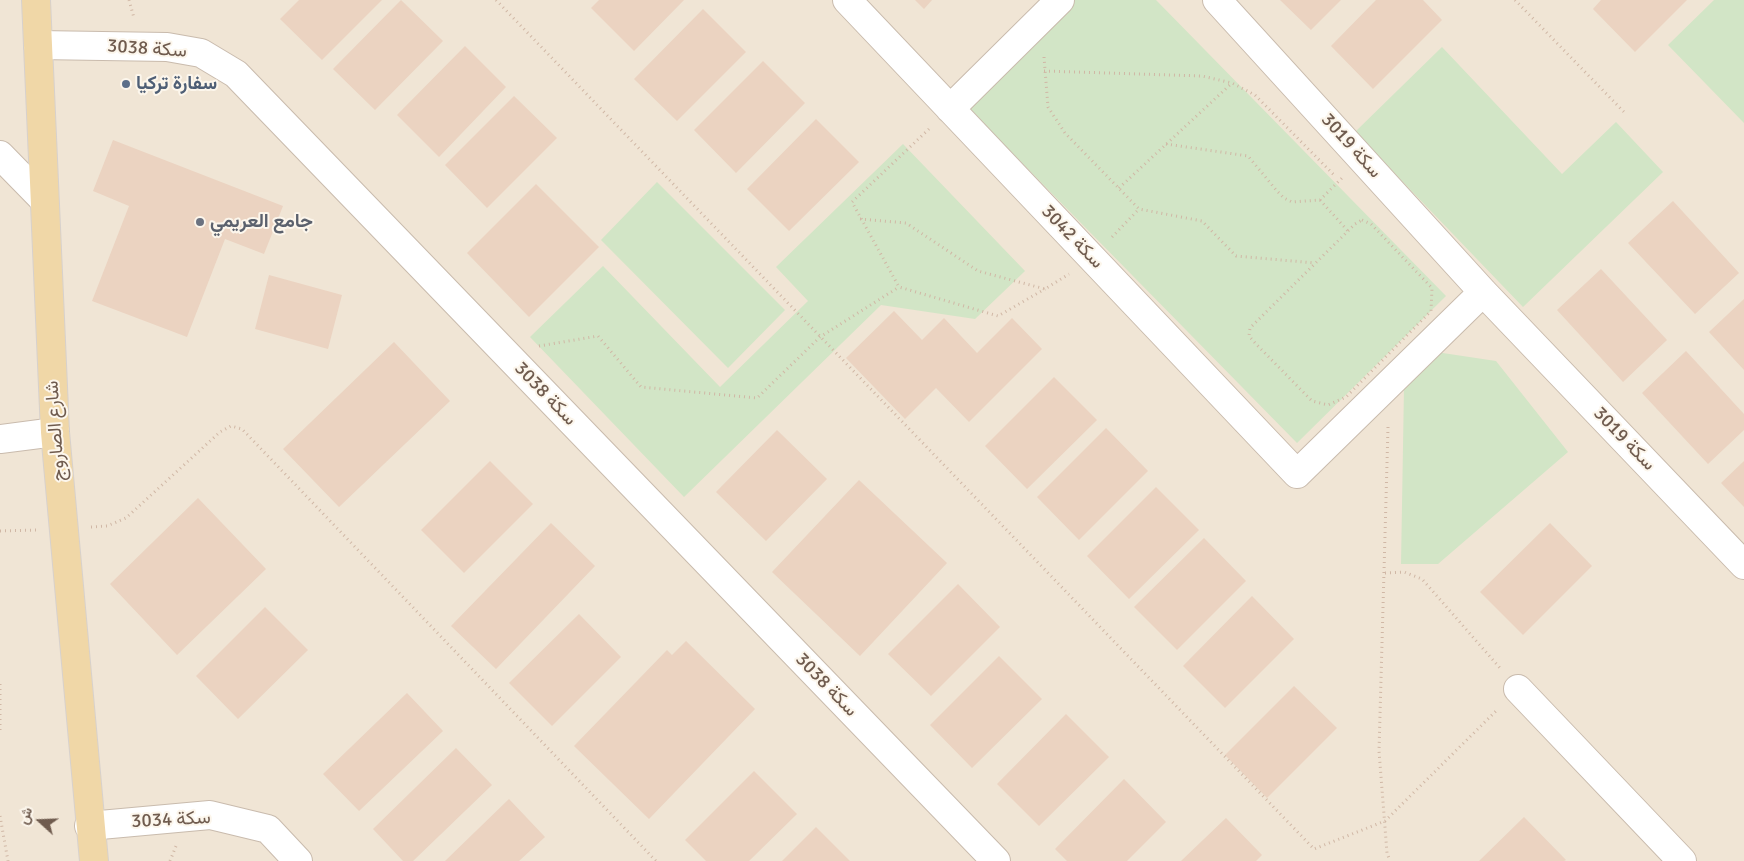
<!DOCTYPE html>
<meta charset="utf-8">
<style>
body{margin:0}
#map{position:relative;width:1744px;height:861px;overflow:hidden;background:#f9f2e6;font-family:Signika,Vazirmatn,sans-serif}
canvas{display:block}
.north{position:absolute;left:15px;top:796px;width:50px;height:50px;-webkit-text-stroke:4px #fcf6ec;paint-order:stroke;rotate:290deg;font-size:14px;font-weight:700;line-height:20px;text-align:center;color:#6f5b4e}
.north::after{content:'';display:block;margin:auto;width:18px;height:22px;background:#6f5b4e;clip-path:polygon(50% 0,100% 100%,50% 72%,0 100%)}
</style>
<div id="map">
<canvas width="1744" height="861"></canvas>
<div class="north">ش</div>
</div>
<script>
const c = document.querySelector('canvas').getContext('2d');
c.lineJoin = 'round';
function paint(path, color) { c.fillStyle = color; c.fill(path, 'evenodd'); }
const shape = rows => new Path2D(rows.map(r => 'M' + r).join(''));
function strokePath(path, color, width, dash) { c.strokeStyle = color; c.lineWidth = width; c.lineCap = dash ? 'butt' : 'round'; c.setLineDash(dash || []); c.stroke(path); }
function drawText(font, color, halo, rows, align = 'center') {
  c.font = font + ' Signika,Vazirmatn,sans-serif'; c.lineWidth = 4; c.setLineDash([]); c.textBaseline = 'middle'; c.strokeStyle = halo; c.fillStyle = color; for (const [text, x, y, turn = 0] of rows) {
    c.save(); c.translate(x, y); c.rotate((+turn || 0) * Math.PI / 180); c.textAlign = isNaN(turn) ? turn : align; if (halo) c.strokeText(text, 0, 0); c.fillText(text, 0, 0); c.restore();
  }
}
paint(shape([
 [0,0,1744,0,1744,861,0,861]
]), '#f0e5d5');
paint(shape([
 [1073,0,1156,0,1446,296,1297,443,966,106],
 [1714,0,1744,0,1744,123,1668,45],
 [1442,47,1562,174,1616,122,1663,172,1523,307,1355,132],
 [903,144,1025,271,975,319,881,305,684,497,530,337,603,266,720,387,808,301,776,267],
 [657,182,785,310,728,368,601,240],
 [1436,352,1496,361,1568,452,1438,564,1401,564,1404,387]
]), '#d2e5c6');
paint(shape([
 [299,0,382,0,322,60,280,19],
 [401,0,443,41,375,110,333,69],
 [599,0,684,0,634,51,591,8],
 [915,0,932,0,924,9],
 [1280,0,1341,0,1311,30],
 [1376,0,1423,0,1442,20,1373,89,1331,46],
 [1601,0,1687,0,1635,52,1593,9],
 [703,9,746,52,677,121,634,79],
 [465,46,506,87,439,157,397,115],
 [763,61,805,103,736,173,694,130],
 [514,96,557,138,487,208,445,165],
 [816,119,859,162,789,231,747,189],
 [113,140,283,206,264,254,225,239,187,337,92,301,129,206,93,191],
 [536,184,599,247,529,317,467,253],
 [1673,201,1739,273,1695,314,1628,243],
 [1601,269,1667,340,1623,382,1557,310],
 [269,275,342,295,328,349,255,329],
 [1744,299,1744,370,1709,332],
 [894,311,922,340,944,318,977,353,1012,318,1042,349,969,422,936,388,905,419,846,358],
 [394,342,450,401,339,507,283,449],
 [1686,351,1744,414,1744,430,1708,464,1642,393],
 [1054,377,1097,420,1027,489,985,446],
 [1106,428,1148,471,1079,540,1037,497],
 [777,430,827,479,766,541,716,492],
 [490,461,533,504,464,573,421,530],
 [1744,461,1744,507,1721,483],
 [859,480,947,563,860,656,772,572],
 [1156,487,1199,530,1129,599,1087,556],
 [198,498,266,569,177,655,110,584],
 [551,523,595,566,496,669,451,626],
 [1550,523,1592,566,1523,635,1480,592],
 [1204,538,1246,581,1177,650,1134,607],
 [958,584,1000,627,931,696,888,654],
 [1252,596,1294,639,1225,708,1183,666],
 [265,607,308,650,238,719,196,676],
 [579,614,621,657,552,726,509,683],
 [686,641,755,709,649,819,574,746,667,650,672,655],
 [999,656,1042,699,972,768,930,725],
 [1294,686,1337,728,1267,798,1225,755],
 [407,693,443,731,359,811,323,774],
 [1066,714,1109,757,1039,826,997,784],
 [456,748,492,785,413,861,403,861,373,829],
 [754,771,797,814,749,861,706,861,685,840],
 [1124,779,1166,822,1127,861,1067,861,1055,849],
 [509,799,545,837,519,861,445,861],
 [1524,817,1566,860,1564,861,1479,861],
 [1226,818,1262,855,1256,861,1181,861],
 [816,827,850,861,782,861]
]), '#ebd3c1');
const minor = shape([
 [847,0,1297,474,1483,292],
 [1217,0,1483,292,1744,565],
 [38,45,167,47,201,53,236,74,996,861],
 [950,109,1060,0],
 [0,155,44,200],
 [0,439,55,432],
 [1518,689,1682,861],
 [89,826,210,815,268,829,298,861]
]);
const major = shape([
 [36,0,55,432,94,861]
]);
strokePath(minor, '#c9bbad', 30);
strokePath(major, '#d7d1cd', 30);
strokePath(shape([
 [129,0,134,18],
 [496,0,1314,849,1385,821,1498,709],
 [1515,0,1624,112],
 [1044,57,1048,107,1065,133,1139,209,1202,221,1236,256,1315,263],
 [1044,71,1202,76,1232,83,1255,95,1334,175],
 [929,129,852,202,899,287,998,316,1045,289],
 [1166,144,1248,156,1277,191,1284,198,1292,202,1320,200,1342,178],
 [1119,188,1232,83],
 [1320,200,1348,231],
 [860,219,906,223,978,271,1045,289,1069,274],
 [1362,220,1371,224,1432,288,1431,311,1346,397,1328,405,1312,401,1257,345,1249,336,1250,328,1355,224,1362,220],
 [1112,237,1139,209],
 [539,346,598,336,641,387,757,398,820,337,899,287],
 [1388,427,1379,751,1387,853,1390,861],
 [91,527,107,526,126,518,220,432,231,426,242,429,656,861],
 [0,531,37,530],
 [1385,573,1404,572,1422,579,1500,668],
 [0,684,0,733],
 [0,816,8,861],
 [170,861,176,846]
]), '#d0b7a5', 3, [1, 4]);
strokePath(minor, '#fff', 28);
strokePath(major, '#f0d7a7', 28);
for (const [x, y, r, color] of [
 [126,84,5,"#5c6f8a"],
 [200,222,5,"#6b7280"]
]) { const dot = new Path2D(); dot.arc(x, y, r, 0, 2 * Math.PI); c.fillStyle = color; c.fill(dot); strokePath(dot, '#fcf6ec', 2); }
drawText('19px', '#6f5b4e', '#fcf6ec', [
 ["سكة 3038",147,49,4],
 ["سكة 3019",1351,146,48],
 ["سكة 3042",1072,237,46],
 ["سكة 3038",545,394,46],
 ["شارع الصاروج",56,431,-94],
 ["سكة 3019",1624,439,46],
 ["سكة 3038",826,685,46],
 ["سكة 3034",171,820,-3]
]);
drawText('bold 19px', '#4e5e75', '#fcf6ec', [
 ["سفارة تركيا",136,84]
], 'left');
drawText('bold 19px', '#5b616d', '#fcf6ec', [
 ["جامع العريمي",210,222]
], 'left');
</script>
